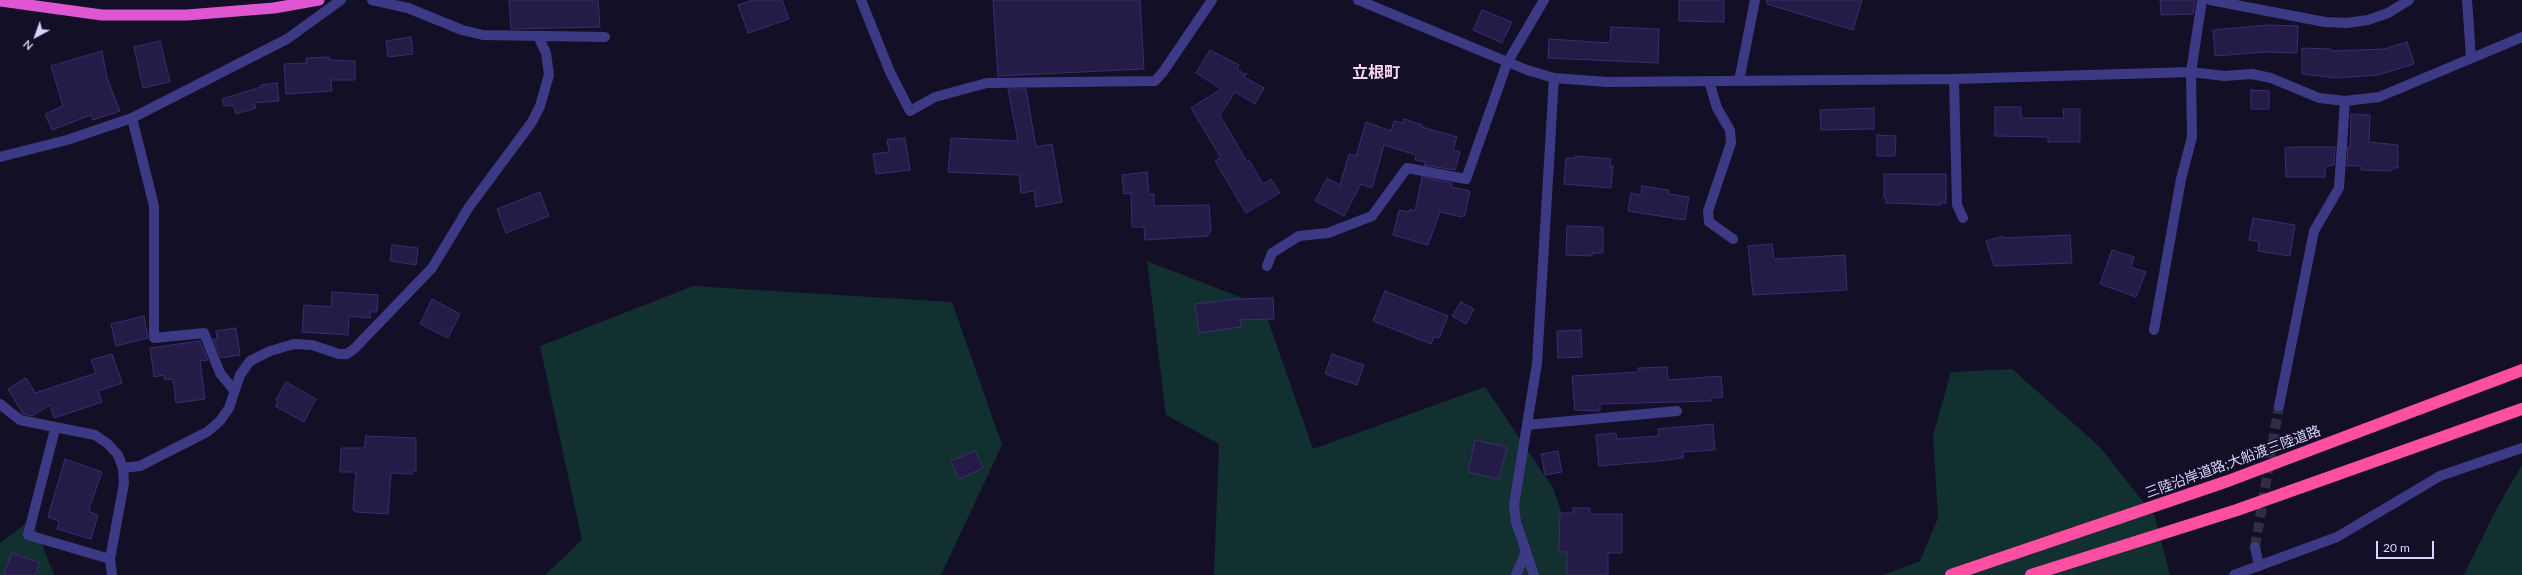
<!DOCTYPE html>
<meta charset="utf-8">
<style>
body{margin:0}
#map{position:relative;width:2522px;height:575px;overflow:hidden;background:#130f26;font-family:Lato,sans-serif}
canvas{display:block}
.north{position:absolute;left:16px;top:16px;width:40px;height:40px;-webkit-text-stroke:3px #130f26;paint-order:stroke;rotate:221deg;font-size:11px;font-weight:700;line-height:16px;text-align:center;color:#d9d4ff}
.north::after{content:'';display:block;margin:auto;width:14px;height:18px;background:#d9d4ff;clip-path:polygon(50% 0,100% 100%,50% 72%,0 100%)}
.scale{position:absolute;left:2376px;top:541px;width:58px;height:18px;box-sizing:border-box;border:2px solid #d9d4ff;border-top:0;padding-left:5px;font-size:12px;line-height:14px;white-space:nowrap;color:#d9d4ff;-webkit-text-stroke:3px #130f26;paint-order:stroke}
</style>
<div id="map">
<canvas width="2522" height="575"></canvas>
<div class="north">N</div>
<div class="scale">20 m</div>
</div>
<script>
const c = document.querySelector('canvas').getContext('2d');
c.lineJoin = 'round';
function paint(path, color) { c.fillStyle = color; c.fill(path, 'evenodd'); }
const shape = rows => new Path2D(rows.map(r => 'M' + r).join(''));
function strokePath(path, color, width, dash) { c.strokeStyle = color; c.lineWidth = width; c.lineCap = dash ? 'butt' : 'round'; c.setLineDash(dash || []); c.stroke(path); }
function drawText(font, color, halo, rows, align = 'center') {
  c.font = font + ' Lato,"Noto Sans JP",sans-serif'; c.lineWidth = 3; c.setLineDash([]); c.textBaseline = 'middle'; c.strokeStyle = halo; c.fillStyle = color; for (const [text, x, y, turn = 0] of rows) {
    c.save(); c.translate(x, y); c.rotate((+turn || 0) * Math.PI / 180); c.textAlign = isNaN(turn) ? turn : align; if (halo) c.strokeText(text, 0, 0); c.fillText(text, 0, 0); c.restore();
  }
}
paint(shape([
 [1147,261,1263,306,1313,449,1485,387,1553,488,1583,575,1214,575,1219,444,1166,415],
 [693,286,952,302,1002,445,941,575,545,575,582,540,540,346],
 [2012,369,2100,447,2155,517,2170,575,1883,575,1920,561,1938,518,1933,435,1951,372],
 [2522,465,2522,575,2464,575,2497,508],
 [32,519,54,575,0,575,0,543]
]), '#12302f');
const building = shape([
 [509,0,598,0,600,27,511,29,509,0],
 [753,0,782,0,789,19,748,33,738,5,753,0],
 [993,0,1140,0,1144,69,998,76,993,0],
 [1679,0,1724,0,1724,22,1679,21,1679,0],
 [1767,0,1862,0,1853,30,1767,4,1767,0],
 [2160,0,2195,0,2193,14,2161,15,2160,0],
 [1482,10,1512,22,1502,43,1473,30,1482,10],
 [2268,25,2298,26,2297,53,2265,52,2215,56,2213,30,2268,25],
 [1611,27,1659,29,1658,63,1548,58,1549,39,1610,43,1611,27],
 [411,37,413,54,388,57,386,41,411,37],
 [160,41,170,82,143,88,134,47,160,41],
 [2407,42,2414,64,2378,75,2337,78,2302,74,2302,48,2331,49,2331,51,2384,49,2407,42],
 [1210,50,1239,65,1237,69,1244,74,1243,75,1247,73,1244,77,1264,88,1255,104,1235,92,1220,115,1247,162,1249,160,1263,184,1271,179,1280,193,1246,213,1215,161,1221,158,1191,108,1221,89,1196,73,1210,50],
 [102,51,107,78,120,111,93,120,91,115,52,130,45,114,63,106,51,66,102,51],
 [329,57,330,60,355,61,355,80,331,80,332,91,286,94,284,64,307,63,306,58,329,57],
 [277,83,279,101,254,103,256,108,236,114,233,105,224,106,222,99,261,87,261,85,277,83],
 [1008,89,1026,89,1036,147,1052,144,1062,202,1036,207,1034,191,1021,193,1019,175,948,172,951,138,1018,141,1008,89],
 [2251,90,2269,91,2269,109,2251,109,2251,90],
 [1995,107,2021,107,2021,118,2064,118,2063,109,2080,109,2080,142,2048,142,2048,137,1995,136,1995,107],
 [1874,108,1874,129,1821,130,1820,110,1874,108],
 [2351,114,2370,115,2369,142,2398,145,2398,168,2392,168,2392,171,2361,170,2361,166,2347,166,2348,147,2350,147,2351,114],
 [1404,119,1422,125,1422,127,1457,137,1453,150,1460,152,1455,170,1424,165,1425,162,1415,160,1416,155,1384,145,1372,188,1361,184,1344,216,1315,201,1327,178,1340,185,1349,154,1356,156,1366,122,1391,131,1394,121,1403,123,1404,119],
 [1877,135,1896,136,1895,156,1877,156,1877,135],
 [905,138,910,170,876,174,873,154,889,152,887,140,905,138],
 [2295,147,2335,147,2334,165,2325,167,2325,177,2286,177,2285,148,2295,147],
 [1576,156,1611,159,1610,166,1613,166,1611,188,1564,184,1566,158,1576,158,1576,156],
 [1147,172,1149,194,1154,194,1154,206,1209,205,1211,232,1208,232,1208,236,1145,240,1144,227,1132,227,1131,193,1124,194,1122,175,1147,172],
 [1884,174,1946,174,1946,203,1941,203,1941,205,1886,203,1886,198,1884,198,1884,174],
 [1422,177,1452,183,1451,187,1470,191,1465,215,1462,217,1440,212,1428,245,1393,235,1399,210,1409,212,1410,209,1415,211,1422,177],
 [1642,186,1669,190,1669,194,1689,197,1685,220,1628,211,1631,193,1641,195,1642,186],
 [540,192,549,216,506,233,497,209,540,192],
 [2253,218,2295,225,2290,256,2258,251,2259,242,2249,240,2253,218],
 [1567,226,1603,227,1603,253,1592,253,1592,256,1566,255,1567,226],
 [2070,235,2072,263,1994,266,1986,241,2003,236,2003,238,2070,235],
 [1772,244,1774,259,1845,255,1847,290,1753,295,1748,246,1772,244],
 [392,245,418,248,416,265,390,261,392,245],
 [2112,250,2134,257,2131,267,2146,272,2136,297,2100,284,2112,250],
 [1385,291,1448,316,1439,338,1434,337,1431,344,1373,321,1385,291],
 [332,292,378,295,377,312,370,312,370,318,349,316,348,335,302,332,304,305,331,307,332,292],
 [1273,298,1274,319,1240,320,1241,327,1199,333,1195,304,1238,299,1273,298],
 [432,299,460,314,448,338,420,324,432,299],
 [1461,302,1474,309,1466,324,1452,316,1461,302],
 [144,316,148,338,116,346,111,324,144,316],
 [236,328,240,355,221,358,213,339,217,339,216,331,236,328],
 [1581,330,1582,357,1558,358,1557,331,1581,330],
 [200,341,208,360,200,361,205,399,176,403,173,379,165,380,164,375,154,377,150,348,200,341],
 [112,354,122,383,98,391,102,402,54,418,50,405,32,416,23,414,8,389,26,378,35,393,96,373,91,360,112,354],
 [1332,354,1364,365,1357,385,1325,374,1332,354],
 [1667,367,1668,380,1721,376,1723,397,1711,398,1711,401,1600,404,1600,411,1575,410,1572,376,1638,372,1638,368,1667,367],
 [286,382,316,399,304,422,275,406,278,401,276,400,286,382],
 [1713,424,1715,450,1683,452,1683,458,1659,461,1599,466,1596,435,1616,433,1617,439,1659,436,1658,429,1713,424],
 [366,436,416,438,416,471,412,471,412,474,391,473,388,514,356,512,353,510,356,472,340,472,341,448,364,448,366,436],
 [1475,440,1507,447,1499,479,1468,472,1475,440],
 [975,451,983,468,959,479,951,461,975,451],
 [1558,451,1562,472,1545,475,1541,454,1558,451],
 [65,459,102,472,89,509,90,512,98,515,91,539,57,529,59,521,48,517,65,459],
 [1573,508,1590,508,1590,514,1622,514,1622,553,1608,553,1608,575,1567,575,1567,552,1559,552,1560,513,1573,513,1573,508],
 [12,553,40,563,35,575,4,575,12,553]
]);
paint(building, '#241b47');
strokePath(building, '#3b2d73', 1);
strokePath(shape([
 [2255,547,2279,406]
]), '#312d47', 10, [10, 5]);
strokePath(shape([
 [1267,266,1272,253,1299,236,1328,233,1372,216,1407,168,1466,179,1507,63],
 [1516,575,1526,552]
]), '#3d3a85', 10);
strokePath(shape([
 [372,0,408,8,462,30,483,35,605,37],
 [861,0,890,72,910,111,935,97,987,83,1155,81,1163,72,1212,0],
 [1358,0,1527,70,1554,78,1607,82,1954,79,2191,72,2224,76,2252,74,2271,78,2319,98,2345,101,2379,97,2522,37],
 [2210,0,2325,22,2347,23,2368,20,2388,13,2409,0],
 [2467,0,2471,58],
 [1507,63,1544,0],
 [1954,79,1957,205,1963,218],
 [1709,81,1717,108,1730,130,1731,143,1708,211,1709,222,1733,239],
 [1739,81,1755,0],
 [132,118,154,206,154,338,204,333,220,373,233,389],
 [0,157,67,140,132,118,287,39,341,0],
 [2154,330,2181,179,2192,137,2191,72,2202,0],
 [0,404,20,420,95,435,108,444,118,455,123,468,124,483,110,559,112,575],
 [2279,406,2314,231,2339,188,2345,101],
 [1527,425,1677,411],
 [55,429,28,535,110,559],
 [123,468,140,466,207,432,220,421,229,408,240,375,250,361,270,351,294,344,312,345,339,354,347,354,354,349,432,268,469,207,532,122,540,106,549,75,546,53,538,36],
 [2255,547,2259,566],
 [1534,575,1516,522,1514,505,1537,363,1554,78],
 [2234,575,2337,537,2440,476,2522,448]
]), '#3d3a85', 10);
strokePath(shape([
 [0,1,102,15,187,15,274,8,319,0]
]), '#e055d1', 11);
strokePath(shape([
 [1951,575,2228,481,2522,370],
 [2031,575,2237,510,2522,409]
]), '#ff4fa3', 12);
drawText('14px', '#d9d4ff', '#130f26', [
 ["三陸沿岸道路;大船渡三陸道路",2233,462,-20]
]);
drawText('bold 16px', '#ffd6f0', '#130f26', [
 ["立根町",1376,73]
]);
</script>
